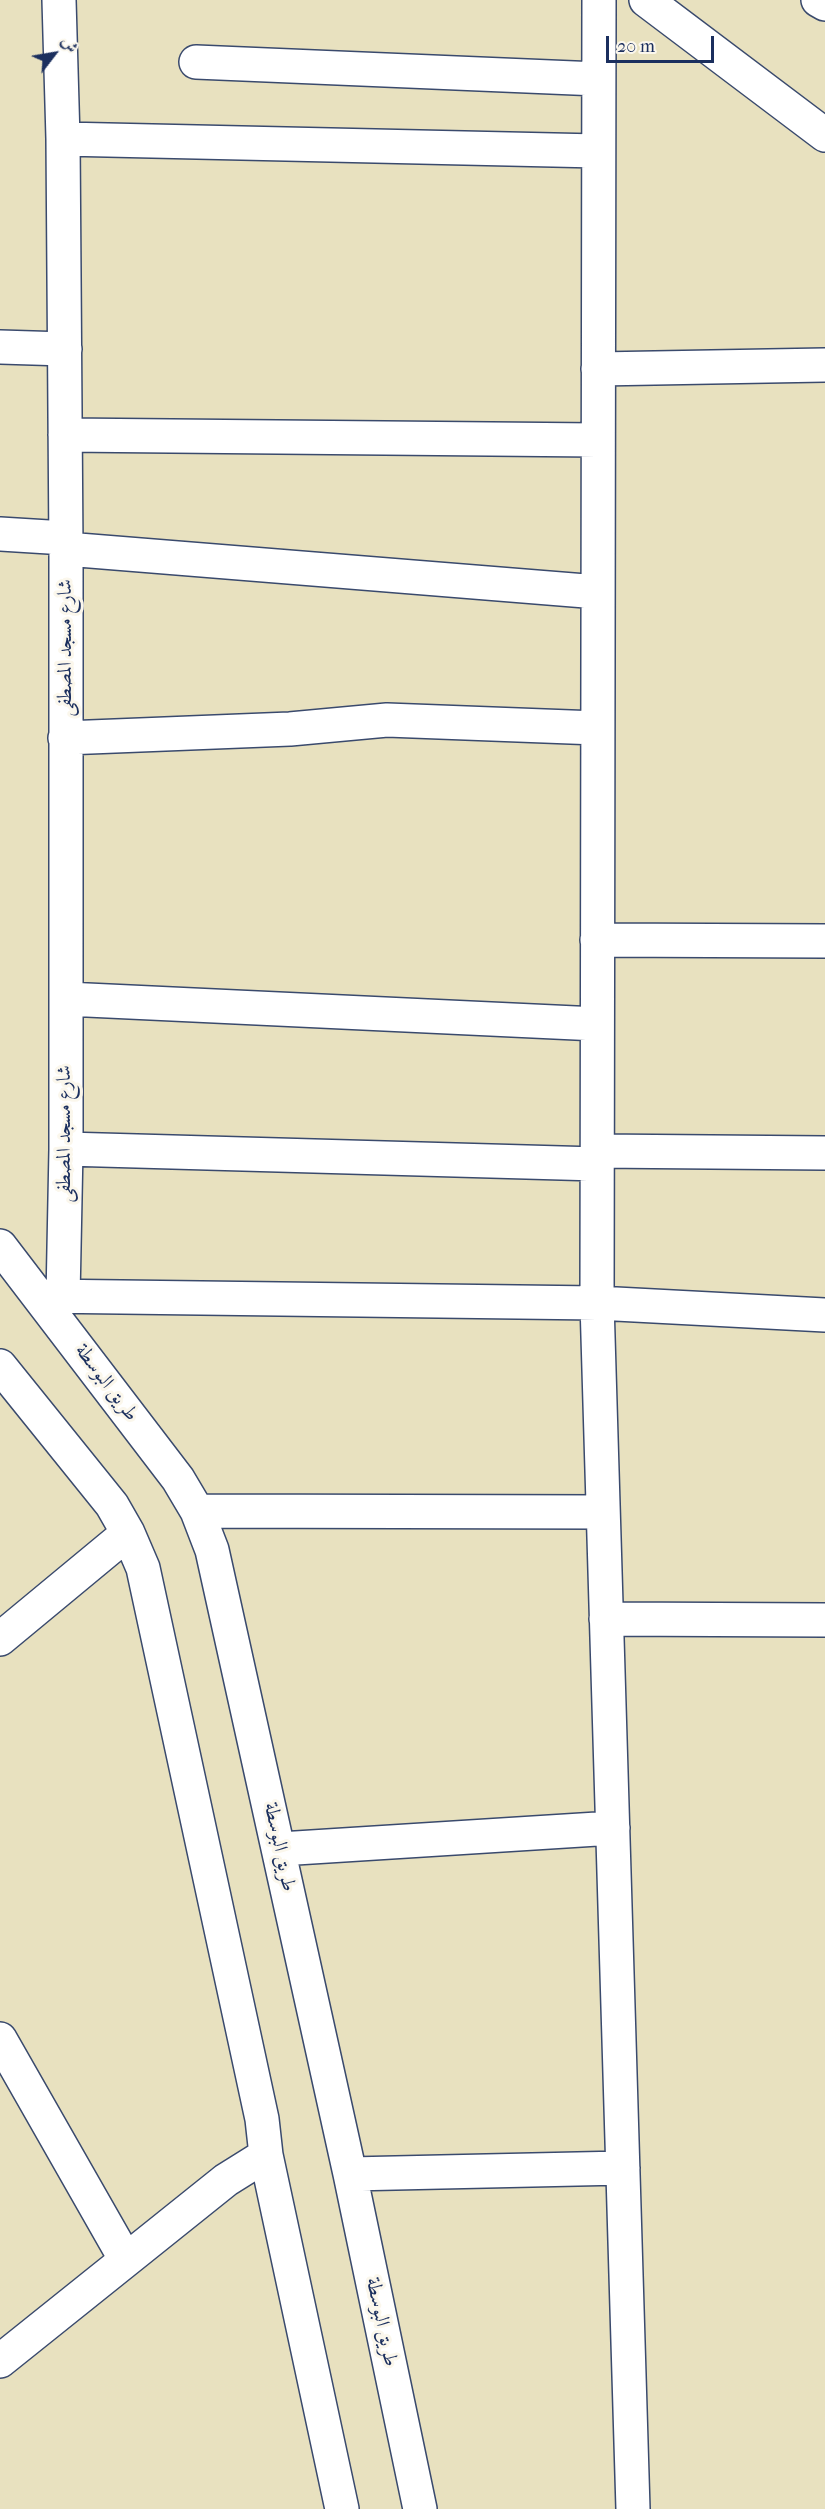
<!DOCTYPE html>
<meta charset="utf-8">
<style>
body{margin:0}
#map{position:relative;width:825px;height:2509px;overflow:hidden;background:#e8e1bf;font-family:"IM FELL French Canon",Amiri,serif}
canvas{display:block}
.north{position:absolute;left:24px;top:24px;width:60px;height:60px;-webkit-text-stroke:4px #fbf7ec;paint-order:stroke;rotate:59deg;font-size:16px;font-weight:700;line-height:24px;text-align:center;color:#1b2f5e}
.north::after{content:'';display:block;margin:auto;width:21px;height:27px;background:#1b2f5e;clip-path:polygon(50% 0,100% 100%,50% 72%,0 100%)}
.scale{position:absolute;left:606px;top:36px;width:108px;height:27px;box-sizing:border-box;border:3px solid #1b2f5e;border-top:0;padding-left:8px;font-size:18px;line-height:21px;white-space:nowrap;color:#1b2f5e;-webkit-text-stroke:4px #fbf7ec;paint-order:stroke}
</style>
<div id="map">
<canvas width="825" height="2509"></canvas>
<div class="north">ش</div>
<div class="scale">20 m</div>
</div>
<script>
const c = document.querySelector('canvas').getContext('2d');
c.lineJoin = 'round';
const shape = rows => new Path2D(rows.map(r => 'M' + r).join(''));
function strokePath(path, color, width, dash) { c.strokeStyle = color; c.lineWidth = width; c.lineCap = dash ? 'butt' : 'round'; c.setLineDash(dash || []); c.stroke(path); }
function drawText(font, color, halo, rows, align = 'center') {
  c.font = font + ' "IM FELL French Canon",Amiri,serif'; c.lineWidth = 6; c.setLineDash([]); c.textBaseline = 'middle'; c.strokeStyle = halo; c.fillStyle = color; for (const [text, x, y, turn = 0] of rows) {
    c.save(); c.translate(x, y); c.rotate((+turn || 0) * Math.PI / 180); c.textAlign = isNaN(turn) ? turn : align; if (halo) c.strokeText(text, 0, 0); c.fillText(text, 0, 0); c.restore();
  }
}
const street = shape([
 [59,0,63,139,66,549,66,1149,63,1297],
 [599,0,597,1303,633,2509],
 [646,0,825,135],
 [818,0,825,4],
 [196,62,598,79],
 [63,139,598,151],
 [0,347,65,349],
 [598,369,825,365],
 [65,435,597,440],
 [0,534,65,538],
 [66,549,598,592],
 [65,738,290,729,387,720,597,728],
 [597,940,825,941],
 [66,999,597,1024],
 [66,1149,597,1164],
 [597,1151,825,1153],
 [0,1246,178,1479,197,1511,212,1550,350,2174,420,2509],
 [42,1296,597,1303,825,1315],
 [0,1366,112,1505,128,1533,143,1568,262,2119,266,2155,342,2509],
 [197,1511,603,1512],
 [606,1619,825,1620],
 [0,1639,128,1533],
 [280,1849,613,1828],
 [0,2039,126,2260],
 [350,2174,623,2168],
 [0,2361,226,2180,266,2155]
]);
strokePath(street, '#3a4a6d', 36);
strokePath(street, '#fff', 33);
drawText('20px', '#1b2f5e', '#fbf7ec', [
 ["شارع مسجد المصطفى",66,648,-90],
 ["شارع مسجد المصطفى",65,1134,-90],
 ["طريق البوسطة",106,1383,53],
 ["طريق البوسطة",279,1847,78],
 ["طريق البوسطة",381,2322,78]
]);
</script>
